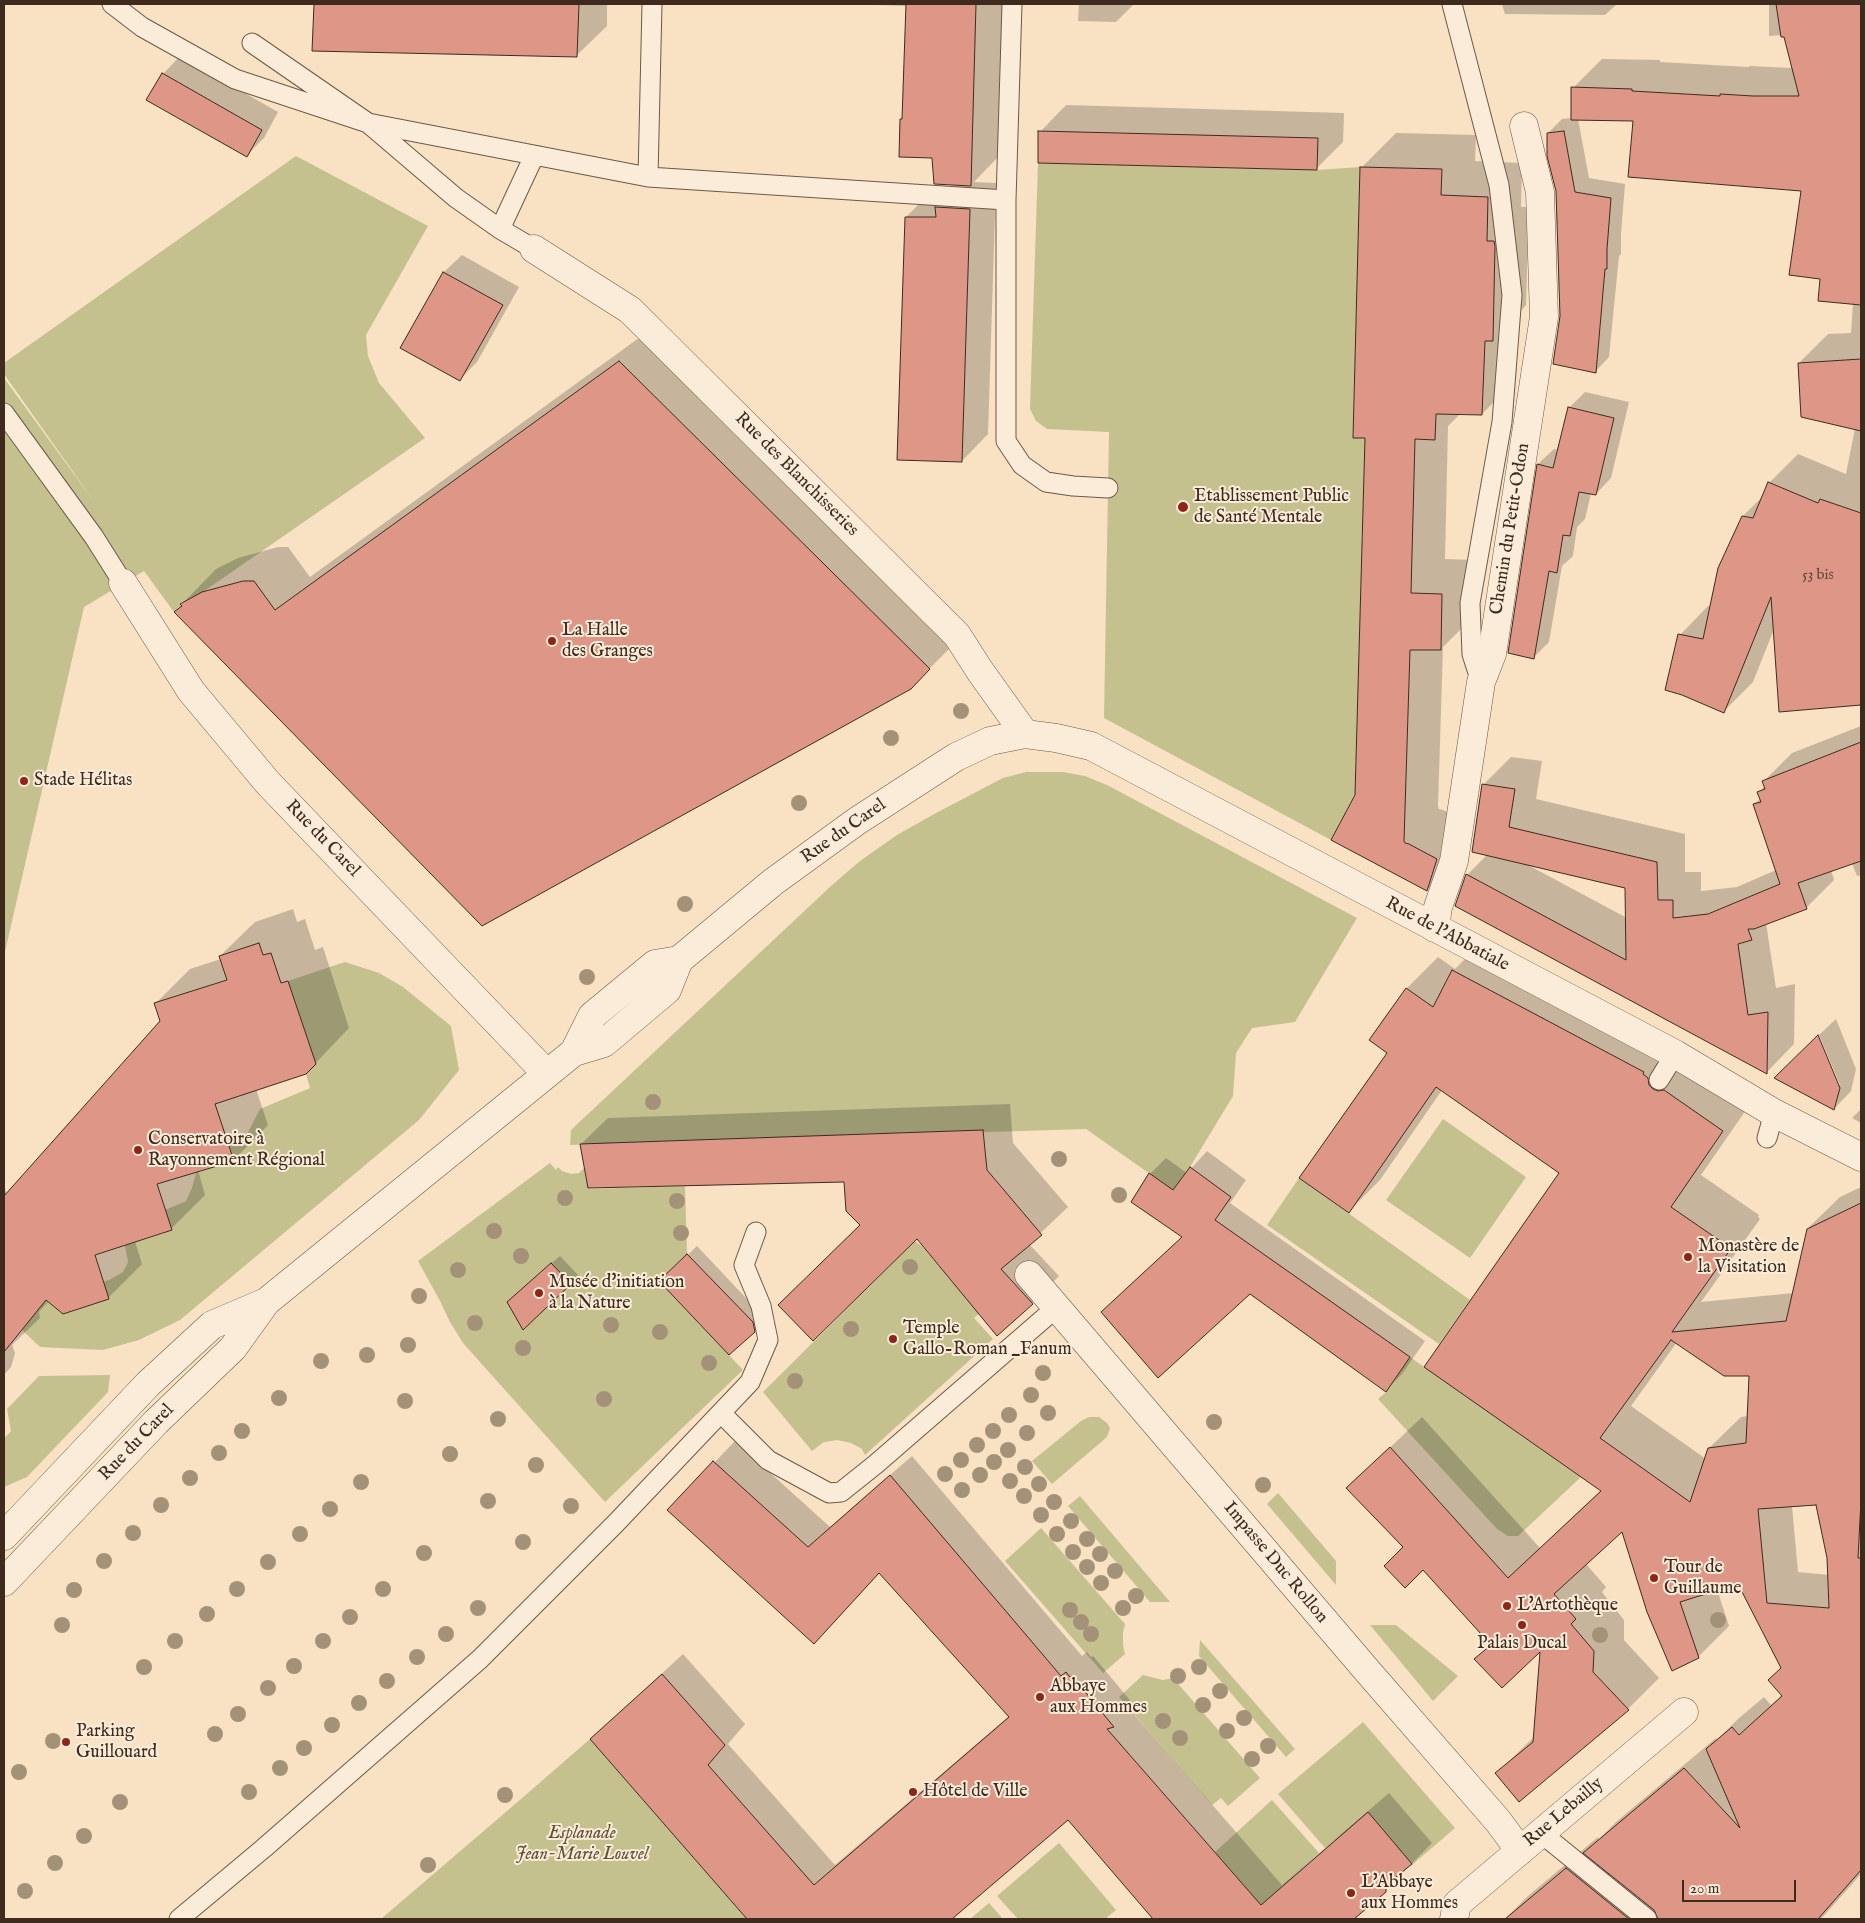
<!DOCTYPE html>
<meta charset="utf-8">
<style>
body{margin:0}
#map{position:relative;width:1865px;height:1923px;overflow:hidden;background:#f8e2c3;font-family:"IM FELL English",serif}
canvas{display:block}
.frame{position:absolute;inset:0;border:5px solid #3e2b1e;pointer-events:none}
.scale{position:absolute;left:1682px;top:1880px;width:114px;height:22px;box-sizing:border-box;border:2px solid #3e2b1e;border-top:0;padding-left:6px;font-size:15px;line-height:18px;white-space:nowrap;color:#3e2b1e;-webkit-text-stroke:4px #faecd8;paint-order:stroke}
</style>
<div id="map">
<canvas width="1865" height="1923"></canvas>
<div class="frame"></div>
<div class="scale">20 m</div>
</div>
<script>
const c = document.querySelector('canvas').getContext('2d');
c.lineJoin = 'round';
function paint(path, color) { c.fillStyle = color; c.fill(path, 'evenodd'); }
const shape = rows => new Path2D(rows.map(r => 'M' + r).join(''));
function strokePath(path, color, width, dash) { c.strokeStyle = color; c.lineWidth = width; c.lineCap = dash ? 'butt' : 'round'; c.setLineDash(dash || []); c.stroke(path); }
function drawText(font, color, halo, rows, align = 'center') {
  c.font = font + ' "IM FELL English",serif'; c.lineWidth = 4; c.setLineDash([]); c.textBaseline = 'middle'; c.strokeStyle = halo; c.fillStyle = color; for (const [text, x, y, turn = 0] of rows) {
    c.save(); c.translate(x, y); c.rotate((+turn || 0) * Math.PI / 180); c.textAlign = isNaN(turn) ? turn : align; if (halo) c.strokeText(text, 0, 0); c.fillText(text, 0, 0); c.restore();
  }
}
paint(shape([
 [296,156,428,226,366,335,368,356,379,383,425,438,200,594,180,603,182,606,174,612,144,571,84,607,4,956,4,378,95,503,4,374,4,363],
 [1038,163,1317,170,1360,167,1353,438,1365,438,1355,795,1331,840,1104,718,1109,432,1047,429,1036,421,1030,409],
 [1026,772,1063,772,1085,776,1107,785,1357,918,1295,1022,1252,1028,1236,1053,1233,1096,1190,1167,1173,1190,1086,1129,570,1145,571,1130,831,886,860,861,897,835,936,813,1003,778],
 [345,962,379,973,403,987,451,1026,459,1070,419,1120,180,1320,139,1340,103,1350,40,1347,22,1330,37,1272,46,1300,63,1314,102,1301,107,1295,103,1282,111,1279,123,1272,128,1262,125,1245,165,1233,170,1226,165,1210,186,1201,192,1188,196,1173,227,1163,233,1156,228,1143,247,1134,260,1109,310,1088,306,1074,316,1064,288,981],
 [1443,1119,1526,1177,1470,1258,1386,1200],
 [550,1163,556,1170,558,1167,562,1171,571,1174,579,1173,584,1168,589,1189,685,1186,687,1254,659,1281,743,1370,605,1502,463,1343,450,1322,440,1301,418,1261],
 [1299,1178,1470,1300,1439,1344,1267,1225],
 [915,1241,922,1246,966,1298,981,1312,974,1318,993,1339,865,1455,862,1449,851,1443,837,1440,824,1442,812,1451,763,1392],
 [1410,1357,1581,1477,1518,1536,1508,1536,1497,1529,1378,1399,1386,1392],
 [110,1375,108,1392,27,1477,4,1487,4,1439,11,1431,7,1409,39,1376],
 [1089,1417,1099,1417,1107,1423,1110,1428,1107,1437,1052,1484,1032,1461,1081,1421],
 [1278,1493,1336,1561,1336,1585,1267,1504],
 [1080,1496,1170,1602,1150,1602,1068,1506],
 [1041,1528,1125,1624,1123,1633,1123,1645,1125,1654,1103,1673,1005,1561],
 [1370,1625,1396,1625,1458,1676,1433,1701],
 [1200,1640,1295,1749,1286,1757,1199,1656],
 [1143,1675,1163,1680,1173,1678,1260,1778,1228,1806,1221,1798,1212,1805,1119,1697],
 [1363,1722,1455,1828,1412,1865,1365,1816,1325,1848,1278,1794],
 [590,1739,747,1919,381,1919,521,1799],
 [1272,1800,1319,1853,1281,1887,1280,1892,1291,1909,1279,1919,1273,1919,1215,1852],
 [1059,1843,1116,1910,1105,1919,1018,1919,997,1896],
 [989,1903,1003,1919,970,1919]
]), '#c4c18f');
paint(shape([
 [315,4,607,4,607,26,577,55,314,50],
 [848,4,1007,4,1002,153,974,182,996,183,988,434,962,461,906,217,932,191,952,191,959,184,902,119,904,117,908,6],
 [1079,4,1134,4,1116,22,1078,21],
 [1502,4,1617,4,1605,15,1505,14],
 [1769,4,1861,4,1861,704,1781,711,1774,629,1753,682,1724,711,1680,635,1708,606,1711,607,1743,516,1763,496,1769,483,1798,454,1846,474,1855,428,1799,363,1828,334,1851,333,1853,303,1821,277,1802,189,1634,120,1578,119,1589,178,1625,184,1621,234,1621,254,1619,256,1609,357,1595,372,1561,317,1557,191,1548,133,1562,119,1572,118,1573,88,1602,59,1660,60,1660,62,1748,67,1750,66,1793,68,1785,35,1769,36],
 [180,56,278,112,264,138,246,156,163,74],
 [1066,105,1344,113,1343,142,1317,168,1040,132],
 [1396,133,1476,135,1475,161,1522,163,1521,207,1528,207,1529,211,1526,305,1519,313,1516,380,1482,414,1460,414,1448,426,1445,559,1476,560,1475,615,1443,647,1438,806,1439,809,1443,810,1471,824,1461,855,1427,890,1357,795,1366,437,1361,168],
 [462,255,519,287,477,362,459,380,402,347,444,272],
 [654,327,964,634,910,688,183,605,182,604,216,569,238,558,278,547,288,547,310,577],
 [1585,392,1629,402,1611,478,1596,494,1591,493,1585,519,1577,527,1573,556,1562,566,1549,642,1534,657,1538,464,1554,449,1559,450,1569,408],
 [1861,726,1861,875,1857,876,1852,863,1831,870,1834,880,1806,908,1766,923,1776,988,1795,984,1794,1044,1767,1072,1467,875,1487,855,1483,785,1511,757,1542,761,1536,799,1685,834,1685,872,1701,872,1701,891,1737,887,1776,870,1754,804,1761,798,1759,792,1765,786,1764,781,1792,753],
 [1528,865,1626,887,1627,918],
 [293,909,297,922,305,919,315,950,323,947,349,1028,306,1073,256,1089,268,1125,234,1160,198,1170,205,1195,171,1229,135,1241,142,1264,108,1298,49,1301,39,1312,40,1318,12,1345,15,1353,11,1367,4,1375,4,1186,7,1195,161,1021,155,1004,190,969,221,959,220,956,255,922],
 [1485,939,1753,1100,1701,1175,1759,1215,1758,1217,1760,1219,1701,1302,1794,1293,1808,1228,1840,1197,1861,1187,1861,1874,1821,1919,1505,1919,1528,1896,1598,1837,1599,1839,1616,1822,1716,1738,1717,1740,1739,1718,1764,1697,1771,1705,1782,1695,1782,1668,1738,1583,1717,1589,1729,1626,1698,1657,1622,1530,1586,1564,1606,1587,1602,1592,1624,1620,1624,1640,1659,1678,1628,1709,1497,1773,1534,1737,1541,1649,1476,1659,1492,1643,1348,1488,1422,1417,1540,1548,1601,1490,1561,1172,1442,1090,1380,1180,1349,1211,1389,1052,1370,1040,1407,988,1438,957,1455,969],
 [1677,1342,1750,1375,1748,1416,1741,1417,1709,1448,1706,1459,1631,1406],
 [1817,1504,1828,1558,1829,1575,1798,1572,1792,1506],
 [1836,1019,1856,1069,1851,1091,1834,1109,1837,1085,1840,1085,1819,1035],
 [1010,1104,1013,1143,1068,1207,1029,1244,1059,1276,1032,1303,917,1237,861,1225,845,1181,581,1144,608,1118],
 [1861,1109,1861,1123,1852,1118],
 [1207,1151,1246,1180,1230,1203,1425,1341,1402,1374,1386,1390,1184,1236,1150,1174,1166,1158,1187,1173],
 [697,1246,761,1314,763,1322,754,1331,661,1281],
 [560,1256,578,1275,523,1328,517,1293],
 [735,1441,830,1527,912,1456,1082,1656,1087,1652,1091,1657,1093,1656,1134,1705,1129,1709,1282,1885,1389,1793,1432,1843,1385,1891,1352,1919,1154,1919,1068,1818,950,1919,749,1919,591,1739,683,1654,745,1724,728,1744,835,1865,1009,1716,880,1572,834,1622,669,1510]
]), '#0003');
const building = shape([
 [314,4,579,4,577,57,312,51,314,4],
 [906,4,976,4,971,186,934,184,932,158,899,157,900,119,902,119,906,4],
 [1776,4,1861,4,1861,305,1818,301,1820,279,1789,275,1801,191,1628,177,1633,121,1571,120,1571,87,1632,89,1632,91,1720,96,1720,94,1753,96,1799,96,1784,37,1781,37,1776,4],
 [162,73,262,130,247,157,146,100,162,73],
 [1038,131,1318,138,1317,170,1038,163,1038,131],
 [1564,131,1575,192,1611,198,1607,249,1607,269,1605,269,1596,373,1553,364,1560,316,1556,191,1547,156,1547,133,1564,131],
 [1360,167,1442,169,1441,195,1488,197,1487,241,1494,241,1495,246,1493,341,1485,341,1482,415,1436,414,1435,440,1415,439,1411,593,1442,594,1441,650,1410,650,1404,841,1405,843,1409,844,1437,859,1427,891,1331,840,1355,795,1365,438,1353,438,1360,167],
 [935,207,970,209,962,462,897,460,905,217,936,217,935,207],
 [443,272,503,305,460,381,400,348,443,272],
 [1861,359,1861,431,1801,417,1798,363,1861,359],
 [619,361,930,669,911,689,482,926,174,612,182,606,180,604,202,592,243,581,254,581,275,610,619,361],
 [1568,407,1614,418,1596,495,1579,492,1570,536,1563,535,1557,573,1549,571,1534,659,1508,653,1537,464,1553,468,1568,407],
 [1768,482,1818,503,1820,499,1861,513,1861,705,1779,712,1771,597,1724,713,1682,695,1665,690,1678,634,1703,639,1718,568,1742,516,1753,518,1768,482],
 [1861,742,1861,861,1798,883,1807,909,1754,929,1748,929,1752,940,1738,944,1748,1015,1768,1012,1767,1074,1455,906,1466,874,1626,960,1625,888,1472,852,1482,784,1515,789,1509,827,1657,862,1658,900,1673,900,1673,918,1708,914,1780,884,1753,804,1761,802,1757,792,1765,789,1762,781,1861,742],
 [259,943,263,955,271,953,281,983,288,981,316,1064,306,1074,215,1104,234,1161,157,1184,172,1230,95,1255,109,1299,63,1314,46,1300,4,1352,4,1196,160,1021,154,1003,227,980,219,956,259,943],
 [1452,970,1644,1072,1643,1074,1648,1078,1649,1085,1653,1089,1658,1091,1664,1090,1723,1131,1671,1207,1729,1247,1728,1249,1730,1250,1672,1332,1786,1321,1807,1229,1861,1203,1861,1500,1858,1558,1861,1558,1861,1870,1818,1919,1658,1919,1654,1910,1583,1853,1684,1768,1740,1828,1706,1749,1732,1727,1739,1735,1782,1696,1768,1680,1781,1668,1738,1584,1680,1602,1699,1658,1672,1671,1647,1612,1622,1532,1554,1594,1576,1619,1571,1624,1594,1651,1593,1672,1629,1710,1519,1802,1495,1773,1533,1742,1540,1652,1502,1688,1474,1659,1491,1645,1423,1570,1405,1588,1384,1566,1403,1547,1346,1488,1390,1447,1508,1578,1601,1491,1424,1367,1559,1173,1436,1087,1349,1213,1299,1178,1387,1053,1369,1040,1406,988,1433,1007,1452,970],
 [1671,1340,1724,1376,1749,1376,1746,1443,1708,1448,1690,1502,1600,1438,1671,1340],
 [1816,1505,1827,1558,1829,1608,1767,1603,1758,1509,1816,1505],
 [1818,1035,1840,1088,1834,1110,1774,1078,1818,1035],
 [983,1130,987,1170,1042,1235,1001,1269,1033,1304,997,1336,917,1239,813,1341,778,1305,860,1225,846,1211,844,1182,588,1188,580,1144,983,1130],
 [1190,1167,1231,1197,1215,1220,1410,1357,1386,1392,1250,1294,1158,1378,1101,1312,1182,1237,1131,1202,1149,1173,1173,1190,1190,1167],
 [687,1254,753,1322,755,1332,729,1355,659,1281,687,1254],
 [551,1263,571,1284,523,1330,507,1302,551,1263],
 [713,1461,808,1547,890,1475,1061,1676,1066,1672,1070,1677,1072,1676,1114,1727,1107,1729,1261,1905,1368,1812,1412,1864,1386,1885,1386,1892,1354,1919,1153,1919,1068,1820,952,1919,747,1919,590,1739,662,1674,725,1745,708,1765,814,1885,1009,1717,879,1573,814,1644,667,1510,713,1461],
 [1566,1868,1629,1919,1505,1919,1566,1868]
]);
paint(building, '#de9687');
strokePath(building, '#3e2b1e', 1);
const service = shape([
 [112,4,142,27,235,79,368,123,648,177,1006,200],
 [1012,4,1006,200,1006,441,1022,465,1046,482,1073,486,1108,488],
 [1452,4,1499,185,1512,295,1502,422,1470,603,1472,654,1481,682],
 [252,43,368,123,456,198,500,229,534,156],
 [648,177,652,4],
 [500,229,534,249],
 [4,413,94,537,123,583],
 [1659,1080,1675,1054],
 [1767,1138,1774,1113],
 [721,1413,768,1460,829,1493,841,1492,876,1464,1057,1307],
 [1541,1833,1647,1919],
 [179,1919,264,1848,480,1659,616,1523,750,1382,768,1340,761,1306,744,1265,756,1232]
]);
const minor = shape([
 [534,249,630,310,957,635,980,671,1025,734],
 [123,583,191,691,268,783,546,1073],
 [1435,928,1438,907,1454,861,1481,682,1492,654,1544,317,1540,192,1524,126],
 [1029,1275,1370,1674,1498,1821,1520,1851],
 [1454,1919,1457,1904,1684,1712]
]);
const tertiary = shape([
 [574,1052,592,1016,655,964,679,960],
 [4,1536,148,1384,212,1325,266,1302],
 [4,1582,156,1422,233,1348,266,1302,574,1052,604,1043,667,990,679,960,773,882,857,821,956,757,990,741,1025,734,1056,738,1091,746,1675,1054,1774,1113,1861,1157]
]);
strokePath(service, '#6c5947', 21);
strokePath(minor, '#6c5947', 29);
strokePath(tertiary, '#6c5947', 29);
strokePath(service, '#faecd8', 19);
strokePath(minor, '#faecd8', 28);
strokePath(tertiary, '#faecd8', 28);
c.fillStyle = '#a49278';
for (const [x, y] of [
 [961,711],
 [891,738],
 [799,803],
 [685,904],
 [587,977],
 [653,1102],
 [1059,1159],
 [1119,1195],
 [565,1198],
 [677,1201],
 [494,1231],
 [681,1233],
 [521,1256],
 [910,1267],
 [458,1270],
 [419,1296],
 [475,1323],
 [611,1325],
 [851,1329],
 [660,1332],
 [408,1345],
 [523,1348],
 [367,1355],
 [321,1361],
 [709,1363],
 [1043,1373],
 [795,1381],
 [1031,1395],
 [279,1398],
 [604,1399],
 [405,1401],
 [1048,1413],
 [1009,1415],
 [498,1419],
 [1214,1422],
 [242,1431],
 [993,1431],
 [1027,1433],
 [977,1445],
 [1008,1450],
 [219,1453],
 [450,1454],
 [961,1460],
 [994,1462],
 [536,1465],
 [1025,1467],
 [945,1474],
 [980,1475],
 [190,1478],
 [1010,1481],
 [361,1482],
 [1039,1484],
 [1263,1485],
 [962,1490],
 [1024,1496],
 [488,1501],
 [1054,1502],
 [161,1505],
 [571,1506],
 [330,1509],
 [1041,1515],
 [1071,1521],
 [133,1533],
 [300,1534],
 [1057,1534],
 [1087,1539],
 [523,1542],
 [1073,1552],
 [424,1553],
 [1100,1554],
 [104,1561],
 [268,1562],
 [1087,1567],
 [1115,1571],
 [1101,1583],
 [237,1589],
 [383,1589],
 [74,1590],
 [1136,1596],
 [478,1608],
 [1123,1608],
 [1070,1610],
 [207,1614],
 [350,1617],
 [1718,1620],
 [1081,1622],
 [62,1625],
 [446,1634],
 [1091,1634],
 [1600,1635],
 [175,1641],
 [323,1641],
 [417,1657],
 [294,1666],
 [144,1667],
 [1199,1667],
 [1178,1676],
 [387,1681],
 [268,1688],
 [1220,1691],
 [359,1703],
 [1203,1705],
 [238,1714],
 [1244,1718],
 [1163,1721],
 [332,1725],
 [1227,1731],
 [215,1734],
 [1180,1738],
 [53,1741],
 [1268,1746],
 [304,1748],
 [1252,1759],
 [280,1768],
 [19,1772],
 [249,1792],
 [505,1795],
 [120,1802],
 [84,1836],
 [55,1863],
 [428,1865],
 [25,1891]
]) { c.beginPath(); c.arc(x, y, 8, 0, 2 * Math.PI); c.fill(); }
for (const [x, y, r, color] of [
 [1183,507,6,"#8f2418"],
 [552,641,5,"#8f2418"],
 [24,781,5,"#8f2418"],
 [138,1150,5,"#8f2418"],
 [1688,1257,5,"#8f2418"],
 [539,1293,5,"#8f2418"],
 [893,1339,5,"#8f2418"],
 [1654,1578,5,"#8f2418"],
 [1507,1606,5,"#8f2418"],
 [1522,1625,5,"#8f2418"],
 [1040,1697,5,"#8f2418"],
 [66,1742,5,"#8f2418"],
 [913,1792,5,"#8f2418"],
 [1351,1893,5,"#8f2418"]
]) { const dot = new Path2D(); dot.arc(x, y, r, 0, 2 * Math.PI); c.fillStyle = color; c.fill(dot); strokePath(dot, '#faecd8', 2); }
drawText('15px', '#664638', null, [
 ["53 bis",1818,576]
]);
drawText('18px', '#3e2b1e', '#faecd8', [
 ["Rue des Blanchisseries",796,475,45],
 ["Chemin du Petit-Odon",1511,529,-81],
 ["Rue du Carel",844,832,-35],
 ["Rue du Carel",322,839,46],
 ["Rue de l'Abbatiale",1447,935,28],
 ["Rue du Carel",137,1443,-46],
 ["Impasse Duc Rollon",1275,1563,50],
 ["Rue Lebailly",1564,1813,-40]
]);
drawText('18px', '#3e2b1e', '#faecd8', [
 ["Etablissement Public",1194,497],
 ["de Santé Mentale",1194,518],
 ["La Halle",562,631],
 ["des Granges",562,652],
 ["Stade Hélitas",34,781],
 ["Conservatoire à",148,1140],
 ["Rayonnement Régional",148,1161],
 ["Monastère de",1698,1247],
 ["la Visitation",1698,1268],
 ["Musée d'initiation",549,1283],
 ["à la Nature",549,1304],
 ["Temple",903,1329],
 ["Gallo-Roman _Fanum",903,1350],
 ["Tour de",1664,1568],
 ["Guillaume",1664,1589],
 ["L'Artothèque",1517,1606],
 ["Palais Ducal",1522,1644,"center"],
 ["Abbaye",1050,1687],
 ["aux Hommes",1050,1708],
 ["Parking",76,1732],
 ["Guillouard",76,1753],
 ["Hôtel de Ville",923,1792],
 ["L'Abbaye",1361,1883],
 ["aux Hommes",1361,1904]
], 'left');
drawText('italic 18px', '#60503a', '#faecd8', [
 ["Esplanade",582,1834],
 ["Jean-Marie Louvel",582,1855]
]);
</script>
